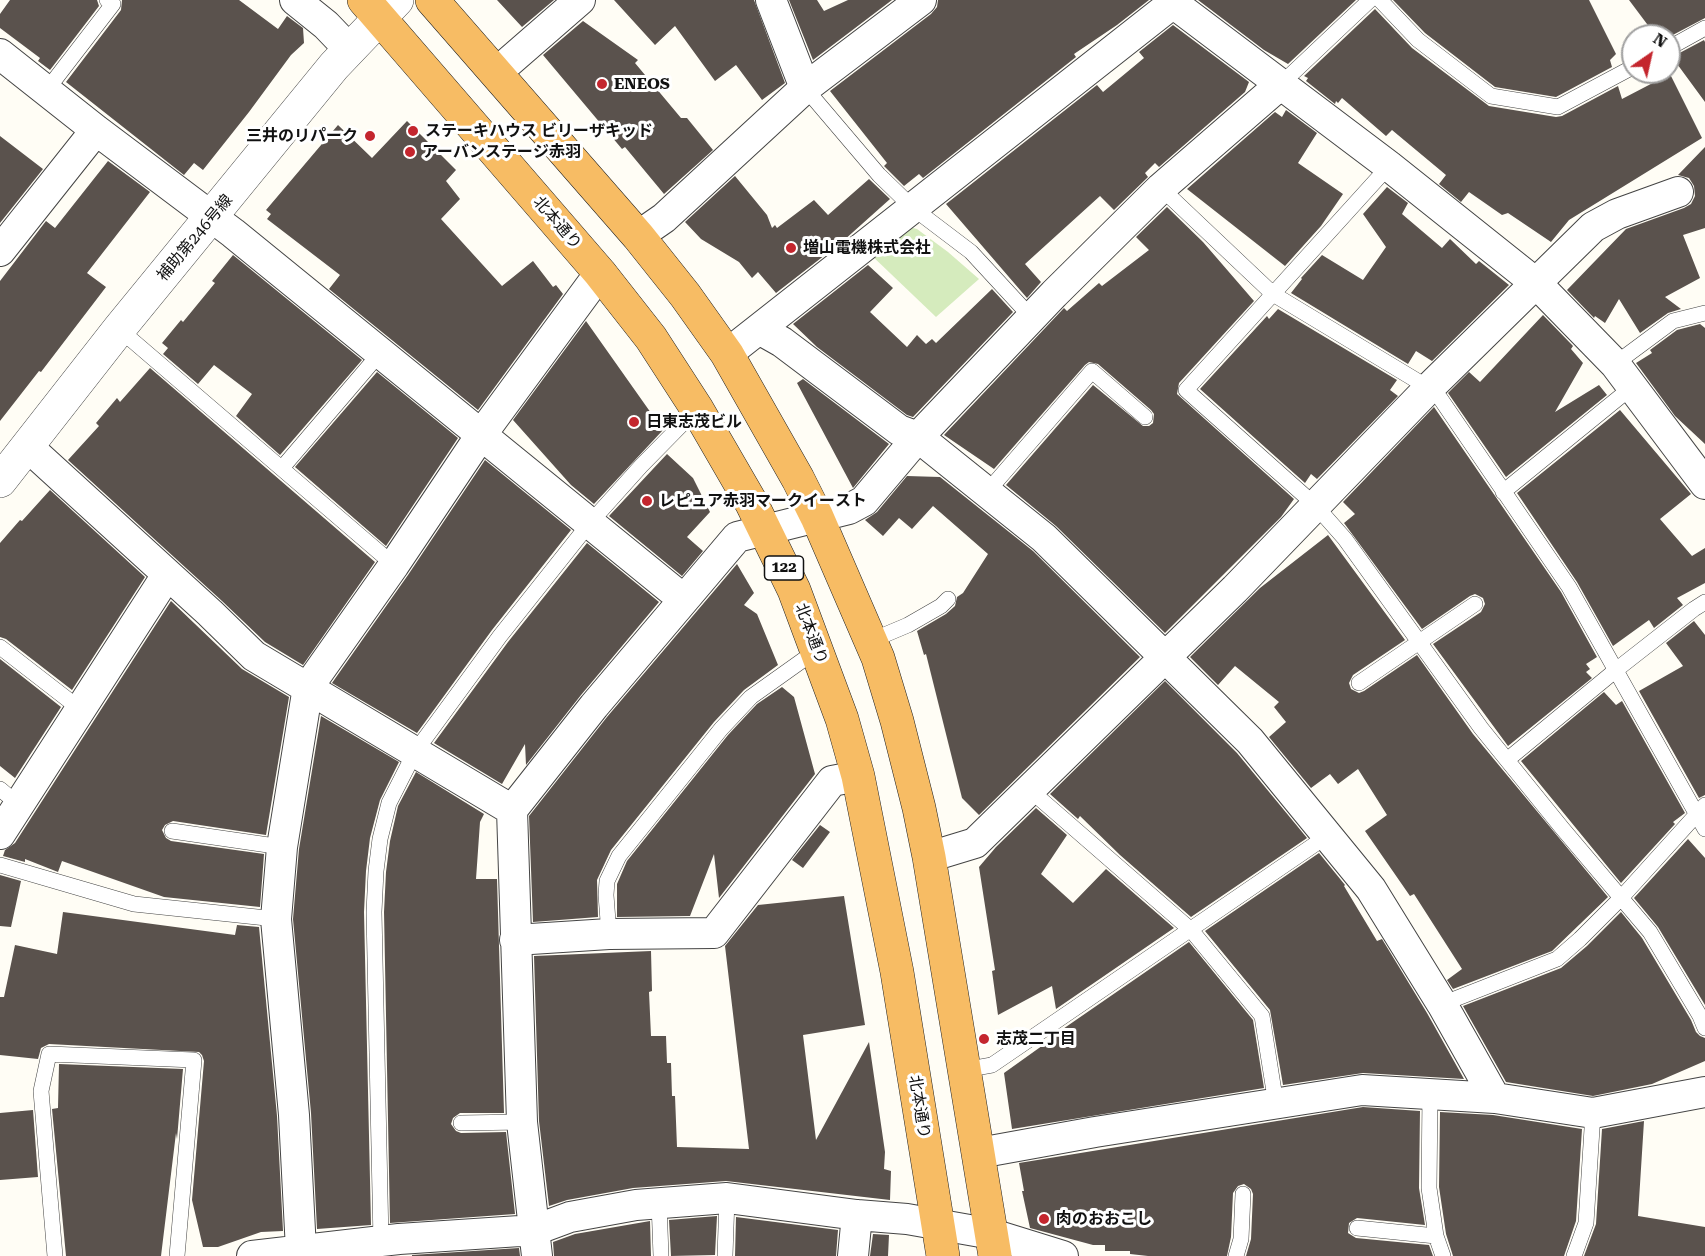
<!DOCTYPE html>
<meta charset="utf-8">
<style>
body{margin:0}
#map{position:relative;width:1705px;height:1256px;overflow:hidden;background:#fffdf5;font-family:"Roboto Serif",serif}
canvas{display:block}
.north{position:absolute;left:1621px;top:24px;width:60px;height:60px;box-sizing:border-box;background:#fff;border:2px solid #a0a0a0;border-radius:50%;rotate:34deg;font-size:16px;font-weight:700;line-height:24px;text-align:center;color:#111}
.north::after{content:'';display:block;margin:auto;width:21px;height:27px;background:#c4262e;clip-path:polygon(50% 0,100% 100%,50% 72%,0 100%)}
</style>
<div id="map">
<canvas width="1705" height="1256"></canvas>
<div class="north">N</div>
</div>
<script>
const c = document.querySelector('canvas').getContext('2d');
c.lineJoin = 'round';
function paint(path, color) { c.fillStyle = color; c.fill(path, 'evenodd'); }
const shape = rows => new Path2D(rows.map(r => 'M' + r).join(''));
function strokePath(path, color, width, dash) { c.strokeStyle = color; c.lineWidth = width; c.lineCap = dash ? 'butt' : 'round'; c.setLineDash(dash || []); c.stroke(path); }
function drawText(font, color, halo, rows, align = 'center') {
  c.font = font + ' "Roboto Serif","Noto Sans JP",serif'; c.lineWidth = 6; c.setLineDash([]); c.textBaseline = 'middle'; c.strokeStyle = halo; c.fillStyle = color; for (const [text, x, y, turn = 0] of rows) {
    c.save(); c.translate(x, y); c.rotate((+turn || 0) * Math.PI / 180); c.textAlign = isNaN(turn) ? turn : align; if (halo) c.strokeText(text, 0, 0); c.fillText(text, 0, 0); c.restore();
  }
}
paint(shape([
 [905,226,917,229,948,252,979,279,936,317,869,253]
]), '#d5ebbd');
paint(shape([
 [10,0,97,0,99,6,50,70,38,61,40,58,0,28,0,14],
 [122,0,239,0,278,29,287,16,303,28,304,43,291,55,249,112,203,170,194,163,184,175,66,82,121,10],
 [497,0,554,0,522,27],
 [614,0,754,0,785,83,762,100,736,65,715,81,675,26,655,45],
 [789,0,817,0,824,11,848,0,892,0,813,60],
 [938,0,1149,0,1117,25,1074,54,1076,57,923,178,919,174,904,186,884,166,887,163,830,91,931,14,937,7],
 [1198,0,1356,0,1288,64,1264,50],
 [1393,0,1589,0,1616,54,1610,60,1612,67,1556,97,1495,87,1425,33],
 [1629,0,1705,0,1705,18,1669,37,1656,36],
 [1375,9,1412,48,1489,106,1556,117,1562,116,1618,86,1622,99,1670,74,1702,138,1569,220,1551,242,1508,213,1502,215,1469,192,1461,202,1439,184,1446,175,1392,130,1386,136,1342,98,1338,103,1336,101,1335,104,1306,81,1308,78,1304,76],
 [583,21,638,60,635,63,681,118,687,118,713,150,664,194,625,147,622,149,543,55],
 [1173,25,1249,82,1245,92,1159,167,1155,163,1145,173,1148,177,1114,210,1100,196,1025,264,1041,282,1027,298,946,204,1097,85,1103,92,1144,58,1139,52],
 [1704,40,1705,42,1705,102,1672,57],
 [1286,110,1317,133,1298,163,1343,194,1321,226,1285,266,1187,189,1275,112,1282,117],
 [407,121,456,170,446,181,460,199,441,219,502,286,533,261,553,287,556,285,563,294,478,410,329,289,340,275,267,219,271,214,266,210,338,125,372,158],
 [0,136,43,169,0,223],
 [1705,147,1705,228,1683,235,1700,278,1665,297,1681,309,1668,313,1640,333,1619,299,1605,323,1595,316,1594,318,1567,290,1626,229,1684,208,1691,204,1695,196,1694,186,1689,178,1678,175],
 [108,161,150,192,87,273,106,287,41,372,39,371,0,421,0,281,46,221,55,228],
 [735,176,767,215,772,228,775,225,777,228,814,200,828,215,869,179,890,199,843,241,776,293,758,272,752,278,739,262,701,239,685,222],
 [1387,187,1408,203,1402,214,1442,248,1450,239,1476,264,1479,261,1509,285,1432,361,1416,351,1408,364,1291,293,1302,279,1301,278,1322,255,1363,280,1386,247,1363,214],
 [1167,207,1203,242,1254,301,1179,383,1177,394,1294,499,1281,517,1165,633,1056,526,1006,485,1093,385,1143,426,1149,426,1153,423,1154,414,1151,410,1098,364,1089,362,1085,365,994,469,944,435,1064,308,1067,311,1099,283,1102,286,1149,250,1136,237],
 [233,255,362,360,280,455,236,416,252,394,214,365,198,384,163,354,168,348,162,343,181,320,183,322,215,283,212,281],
 [868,265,893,288,870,312,907,347,917,335,926,344,932,339,936,343,992,289,1013,312,913,417,907,415,817,347,793,324],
 [1278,309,1397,380,1390,390,1398,396,1317,479,1311,474,1305,483,1200,389,1267,316,1269,319],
 [1543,315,1573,346,1571,349,1583,363,1555,412,1599,385,1607,395,1506,477,1448,393,1469,372,1480,382],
 [586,321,663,430,594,504,571,485,513,420],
 [1700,324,1705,328,1705,444,1675,416,1636,363,1652,353,1650,350,1677,330],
 [150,368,375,562,303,665,265,642,222,601,68,460,99,426,96,423,117,398,120,402],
 [377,372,458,438,386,546,295,467],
 [803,379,889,444,853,488,797,383],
 [1434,407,1561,592,1597,657,1586,664,1590,669,1586,672,1592,678,1508,746,1433,644,1481,612,1485,604,1483,598,1475,594,1470,596,1422,629,1344,523,1355,514,1343,502],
 [1620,410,1691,494,1660,519,1692,556,1705,548,1705,583,1677,598,1683,605,1654,628,1649,620,1613,646,1577,582,1517,493],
 [667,454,693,478,710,512,687,537,703,551,682,576,609,516],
 [485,460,571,530,492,630,417,733,332,683,408,575],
 [907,476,940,477,1033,551,1140,657,979,815,962,798,926,654,924,655,917,631,946,614,955,606,957,597,963,593,988,554,933,506,912,529,899,518,883,536,865,520,877,512],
 [50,490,145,577,72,690,6,639,0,637,0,543,20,520,22,521],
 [1328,535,1405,640,1353,675,1349,683,1351,689,1359,693,1364,691,1417,655,1473,734,1608,897,1552,951,1453,989,1447,980,1462,969,1414,894,1410,896,1365,831,1387,815,1358,769,1338,784,1330,774,1311,788,1269,737,1286,722,1274,707,1279,702,1235,666,1218,685,1190,657,1260,588],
 [587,543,659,602,581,695,526,765,525,744,502,784,434,743,508,642],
 [737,564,754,593,744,605,757,614,778,665,744,690,714,722,611,850,597,880,598,917,533,922,529,816,607,717],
 [171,601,242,669,289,697,266,835,173,821,165,825,162,830,166,838,171,841,264,854,260,907,164,897,62,861,58,872,25,859,25,862,3,856,5,850,15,843],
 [1694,621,1705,635,1705,795,1699,798,1639,691,1683,666,1666,643],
 [0,659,61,707,15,778,0,766],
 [1165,681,1237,753,1307,838,1191,917,1120,855,1080,816,1078,819,1050,794],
 [782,687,794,697,815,774,719,898,714,854,690,916,617,917,617,884,627,861,728,735,757,704],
 [1604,692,1616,705,1622,701,1685,813,1673,822,1675,824,1621,883,1521,761],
 [321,716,399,762,380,800,370,838,366,871,364,912,371,1225,317,1229,311,1113,293,919,299,849],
 [416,772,484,814,480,822,476,879,497,879,504,1113,460,1113,453,1118,451,1124,456,1131,461,1133,506,1132,515,1214,390,1223,384,912,386,872,390,841,398,806],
 [1036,808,1067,835,1041,874,1073,903,1106,869,1174,928,1056,1009,1052,986,998,1015,992,971,995,970,979,867,996,847],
 [820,825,830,832,803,868,792,860],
 [1688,839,1705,858,1705,1005,1658,927,1634,898],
 [1319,853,1345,885,1344,886,1377,941,1382,939,1427,1013,1464,1079,1363,1073,1283,1085,1270,1010,1205,931],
 [0,875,21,881,11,927,0,926],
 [844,896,865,1025,803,1035,816,1140,869,1042,885,1152,884,1169,891,1171,890,1200,726,1181,633,1188,567,1200,549,1206,539,1121,534,956,651,951,652,991,649,992,651,1036,666,1036,667,1063,671,1063,672,1096,675,1096,677,1147,749,1149,725,946,758,905],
 [63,912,235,935,237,925,259,927,277,1116,283,1231,261,1232,218,1247,203,1247,192,1200,204,1061,202,1055,199,1052,49,1044,41,1048,38,1059,0,1055,0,997,4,997,15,945,57,954],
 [1621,912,1642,938,1691,1020,1696,1032,1700,1036,1705,1038,1705,1061,1652,1084,1593,1096,1506,1082,1463,1006,1561,968,1587,946],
 [1189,942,1253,1020,1264,1088,1012,1129,1004,1073,1060,1033,1060,1031],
 [59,1064,183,1069,177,1139,176,1133,161,1256,66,1256,52,1109,58,1108],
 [1363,1107,1420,1111,1419,1188,1425,1225,1357,1218,1349,1223,1348,1233,1356,1238,1429,1245,1433,1256,1246,1256,1251,1239,1253,1194,1251,1189,1244,1184,1238,1186,1233,1193,1231,1237,1227,1256,1148,1256,1130,1254,1130,1251,1105,1251,1105,1245,1093,1245,1030,1228,1022,1191,1024,1191,1019,1163],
 [33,1110,38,1177,0,1180,0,1113],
 [1440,1112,1493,1115,1582,1129,1576,1221,1564,1256,1453,1256,1446,1234,1439,1187],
 [1644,1121,1638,1216,1705,1227,1705,1256,1584,1256,1596,1224,1602,1129],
 [717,1216,715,1255,671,1256,669,1220],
 [736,1217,838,1230,836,1256,735,1256],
 [650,1221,651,1256,554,1256,553,1242,575,1234],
 [873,1234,889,1235,888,1256,870,1256],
 [519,1248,520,1256,412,1256,412,1255]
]), '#5a524d');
const service = shape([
 [1380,0,1418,40,1491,96,1558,107,1633,67],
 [1669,48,1705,28],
 [1281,84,1370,0],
 [805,88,879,175,913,208,971,252,1031,317],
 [46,91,113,4,107,0],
 [1389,166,1186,390,1315,505,1345,539,1481,728,1562,828,1650,932,1700,1016,1705,1028],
 [1161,188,1273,294,1429,388,1440,398,1569,587,1705,829],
 [119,329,394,565],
 [1615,364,1673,321,1705,313],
 [282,468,381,352],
 [987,492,1092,371,1145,417],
 [1503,492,1632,387],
 [870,641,908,625,941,606,948,599],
 [0,647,80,709],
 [1359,683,1475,604],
 [1507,760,1616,670,1694,609,1705,602],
 [0,789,19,805],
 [1030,790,1191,930,1262,1016,1276,1104],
 [172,831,282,847],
 [0,865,134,904,276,919],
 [609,934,606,895,607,881,619,856,721,729,751,697,817,650],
 [1442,1004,1557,959,1580,939,1621,898,1705,805],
 [964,1070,992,1065,1327,836],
 [1430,1095,1429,1188,1436,1236,1443,1256],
 [461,1123,522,1122],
 [659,1202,661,1256],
 [1357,1228,1436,1236],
 [381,1241,374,912,376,871,380,839,389,803,415,752,500,636,589,524,641,466,697,409],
 [55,1256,41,1091,49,1054,194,1060,177,1256],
 [725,1256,727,1198],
 [1236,1256,1241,1239,1243,1194],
 [1574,1256,1586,1223,1593,1113]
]);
const minor = shape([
 [295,0,326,25,349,49],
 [771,0,805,88],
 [1169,0,1389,166,1537,284,1615,364,1705,484],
 [0,54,96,130,233,233,683,599],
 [496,73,580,0],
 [638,236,664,218,805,88,921,0],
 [0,251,96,130],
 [759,329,782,342,899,430,918,437,1044,538,1250,741,1371,889,1442,1004,1495,1098],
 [727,354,1177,0],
 [27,446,210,613,254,656,512,810],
 [0,834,167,575],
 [929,857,975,843,1235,589,1429,388,1593,227,1617,214,1678,192],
 [515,940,609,934,714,933,832,781,858,776],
 [979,1153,1095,1132,1362,1090,1495,1098,1593,1113,1705,1092],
 [301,1250,294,1115,276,919,282,847,308,687,394,565,481,435,600,273],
 [252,1256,399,1239,535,1230,570,1217,636,1205,727,1198,857,1215,907,1219,992,1234,1063,1256],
 [537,1256,522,1122,512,810,594,706,737,537,849,509,864,501,918,437,1054,294,1161,188,1281,84],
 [853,1256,857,1215]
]);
const tertiary = shape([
 [0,481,119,329,334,66,397,0]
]);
const trunk = shape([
 [364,0,600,273,651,338,697,409,752,504,794,590,842,719,858,776,897,972,943,1256],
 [432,0,638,236,685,295,727,354,798,479,817,517,878,658,897,721,919,808,929,857,995,1256]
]);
strokePath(service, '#444', 16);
strokePath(minor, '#444', 32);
strokePath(tertiary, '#444', 34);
strokePath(trunk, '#222', 34);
strokePath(service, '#fff', 15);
strokePath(minor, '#fff', 30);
strokePath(tertiary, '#fff', 33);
strokePath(trunk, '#f7bc64', 33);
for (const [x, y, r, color] of [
 [602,84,6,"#c4262e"],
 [413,131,6,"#c4262e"],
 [370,136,6,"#c4262e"],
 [410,152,6,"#c4262e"],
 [791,248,6,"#c4262e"],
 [634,422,6,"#c4262e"],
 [647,501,6,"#c4262e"],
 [984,1039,6,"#c4262e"],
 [1044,1219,6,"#c4262e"]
]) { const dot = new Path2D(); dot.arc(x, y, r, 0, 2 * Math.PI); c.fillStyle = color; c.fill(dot); strokePath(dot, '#fff', 2); }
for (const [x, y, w] of [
 [784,568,39]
]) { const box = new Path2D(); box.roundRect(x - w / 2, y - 12, w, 24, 4.5); c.fillStyle = '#fff'; c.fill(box); strokePath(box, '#111', 1.5); }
drawText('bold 15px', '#111', null, [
 ["122",784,568]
]);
drawText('bold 16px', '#111', '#fff', [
 ["ENEOS",614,84],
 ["ステーキハウス ビリーザキッド",425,131],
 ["三井のリパーク",358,136,"right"],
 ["アーバンステージ赤羽",422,152],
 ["増山電機株式会社",803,248],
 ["日東志茂ビル",646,422],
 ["レピュア赤羽マークイースト",659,501],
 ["志茂二丁目",996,1039],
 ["肉のおおこし",1056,1219]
], 'left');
drawText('16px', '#111', '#fff', [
 ["北本通り",557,223,49],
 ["補助第246号線",195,238,-50],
 ["北本通り",811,634,69],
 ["北本通り",919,1107,81]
]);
</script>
